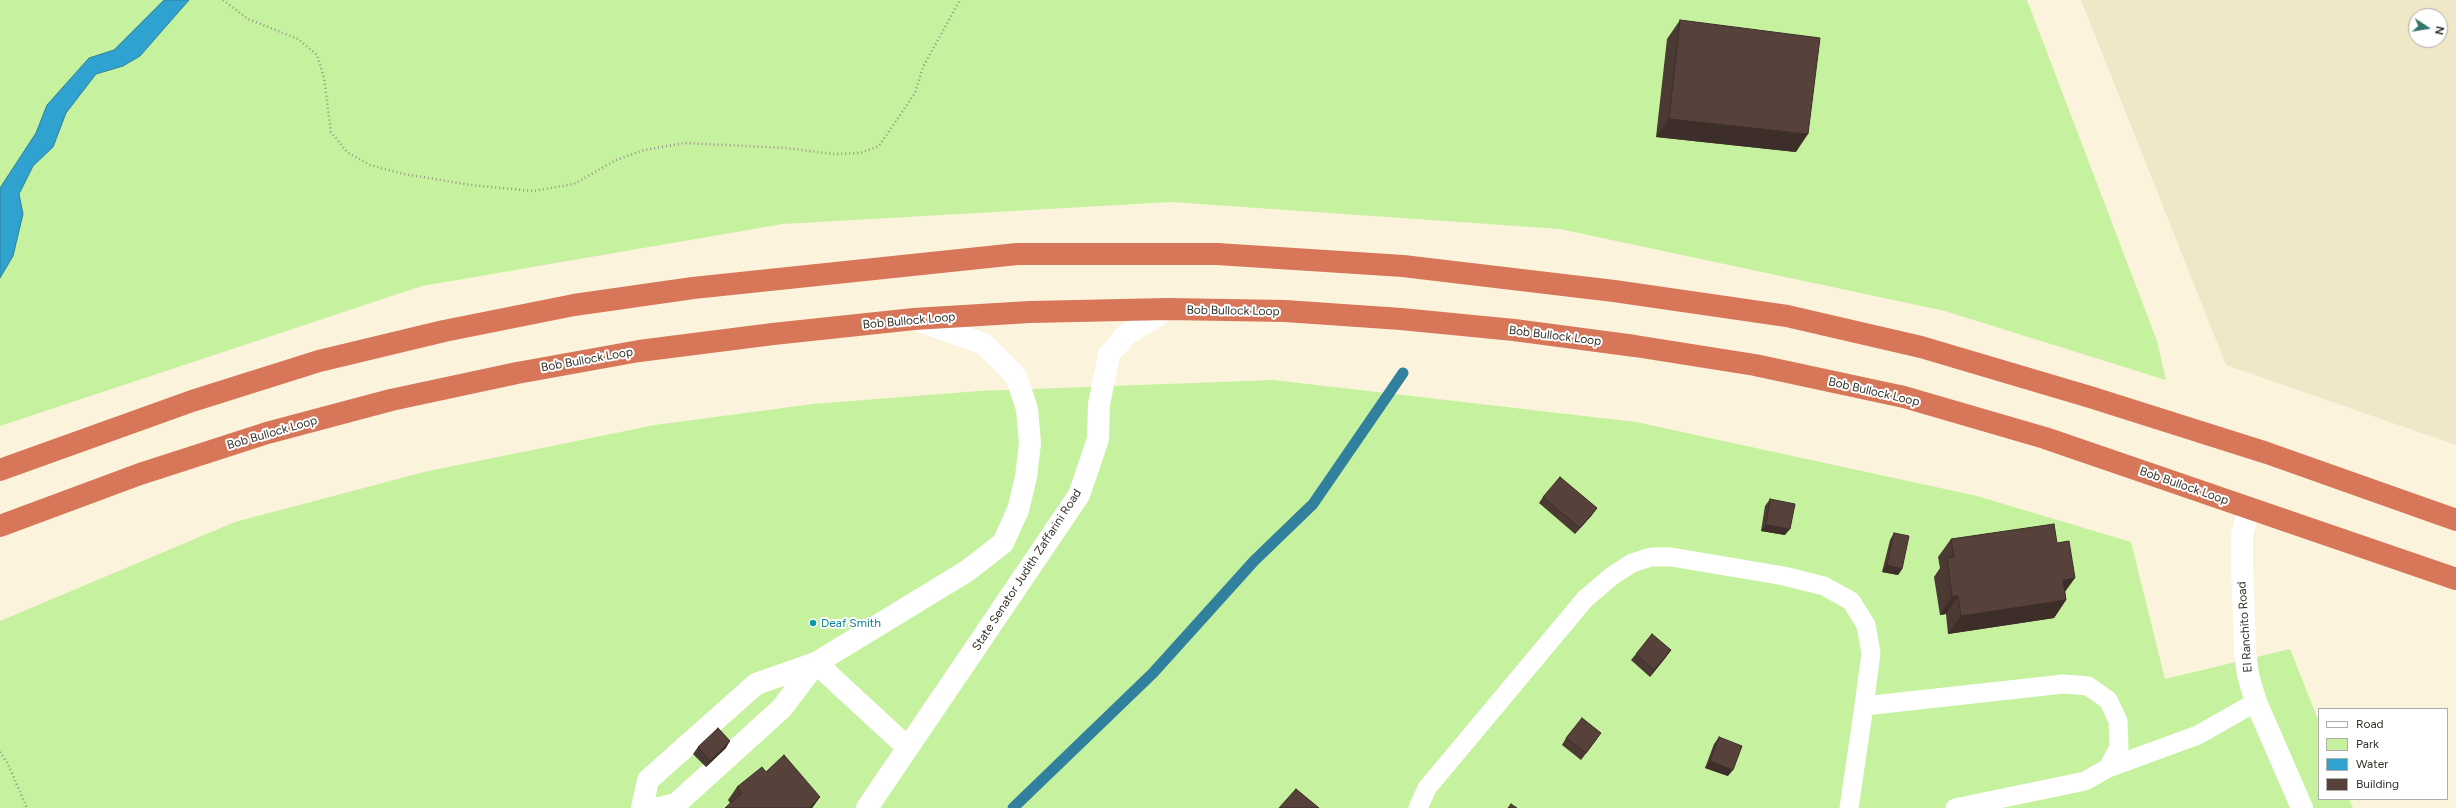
<!DOCTYPE html>
<style>
body{margin:0}
#map{position:relative;width:2456px;height:808px;overflow:hidden;background:#fbf3dc;font-family:Figtree,sans-serif}
canvas{display:block}
.legend{position:absolute;left:2318px;top:708px;width:130px;height:92px;box-sizing:border-box;background:#fff;border:1px solid #aeada9;margin:0;padding:5px 7px;list-style:none;font-size:12px;color:#343128}
.legend li{display:flex;align-items:center;gap:8px;height:20px}
.legend b{width:20px;border:1px solid #aeada9}
.north{position:absolute;left:2408px;top:8px;width:40px;height:40px;box-sizing:border-box;background:#fff;border:1px solid #aeada9;border-radius:50%;rotate:102deg;font-size:11px;font-weight:700;line-height:16px;text-align:center;color:#343128}
.north::after{content:'';display:block;margin:auto;width:14px;height:18px;background:#32776d;clip-path:polygon(50% 0,100% 100%,50% 72%,0 100%)}
</style>
<div id="map">
<canvas width="2456" height="808"></canvas>
<ul class="legend">
<li><b style="height:5px;background:#fff"></b>Road</li>
<li><b style="height:11px;background:#c6f19e"></b>Park</li>
<li><b style="height:11px;background:#30a2cf"></b>Water</li>
<li><b style="height:11px;background:#57423b"></b>Building</li>
</ul>
<div class="north">N</div>
</div>
<script>
const c = document.querySelector('canvas').getContext('2d');
c.lineJoin = 'round';
function paint(path, color) { c.fillStyle = color; c.fill(path, 'evenodd'); }
const shape = rows => new Path2D(rows.map(r => 'M' + r).join(''));
function strokePath(path, color, width, dash) { c.strokeStyle = color; c.lineWidth = width; c.lineCap = dash ? 'butt' : 'round'; c.setLineDash(dash || []); c.stroke(path); }
function drawText(font, color, halo, rows, align = 'center') {
  c.font = font + ' Figtree,sans-serif'; c.lineWidth = 4; c.setLineDash([]); c.textBaseline = 'middle'; c.strokeStyle = halo; c.fillStyle = color; for (const [text, x, y, turn = 0] of rows) {
    c.save(); c.translate(x, y); c.rotate((+turn || 0) * Math.PI / 180); c.textAlign = isNaN(turn) ? turn : align; if (halo) c.strokeText(text, 0, 0); c.fillText(text, 0, 0); c.restore();
  }
}
paint(shape([
 [2081,0,2456,0,2456,445,2226,365],
 [2416,16,2440,16,2440,40,2416,40]
]), '#f0e6c8');
paint(shape([
 [0,0,2027,0,2157,341,2166,380,1945,311,1560,229,1171,202,783,224,422,286,0,426],
 [1273,380,1636,422,1977,496,2131,542,2165,679,2290,649,2319,722,2319,799,2349,799,2353,808,0,808,0,621,235,522,424,472,655,425,813,404,979,391]
]), '#c6f19e');
const water = shape([
 [164,0,189,0,140,56,123,66,96,74,66,113,53,147,33,166,19,194,23,214,13,256,0,278,0,188,36,133,47,105,89,58,114,50,164,0]
]);
paint(water, '#30a2cf');
strokePath(water, '#31809d', 1);
strokePath(shape([
 [1013,808,1153,673,1254,561,1313,504,1403,373]
]), '#31809d', 11);
strokePath(shape([
 [223,0,248,19,298,39,317,55,324,78,331,132,347,152,370,165,404,174,471,185,533,191,574,184,616,160,644,150,685,143,786,148,833,154,860,153,879,146,915,93,923,67,960,0],
 [0,752,8,764,27,808]
]), '#999484', 2.5, [1, 3]);
strokePath(shape([
 [2108,768,2198,735,2256,702],
 [1418,808,1427,788,1585,599,1612,576,1632,563,1651,557,1671,557,1784,576,1824,586,1851,601,1866,625,1871,653,1864,706,2063,684,2088,686,2108,700,2118,721,2119,747,2108,768,2085,781,1955,808],
 [1849,808,1864,706]
]), '#fff', 19);
strokePath(shape([
 [2248,508,2242,536,2242,565,2245,652,2248,675,2256,702,2302,808],
 [816,663,908,748],
 [642,808,648,780,756,684,816,663,967,571,1003,543,1018,510,1026,477,1030,443,1027,409,1016,376,984,344,914,319],
 [659,808,676,804,782,708,816,663],
 [867,808,1079,495,1098,439,1099,404,1109,355,1126,335,1168,309]
]), '#fff', 22);
strokePath(shape([
 [0,470,192,401,319,361,444,331,574,305,693,288,1017,254,1217,254,1403,266,1614,291,1787,316,1921,347,2090,397,2267,453,2456,520],
 [0,526,140,474,267,433,391,400,517,373,639,351,773,334,914,319,1030,312,1168,309,1285,311,1401,319,1514,330,1635,346,1755,365,1904,397,2045,438,2456,579]
]), '#d77659', 22);
paint(shape([
 [1680,20,1796,152,1656,137,1667,39],
 [1543,497,1597,508,1592,515,1575,534,1539,503],
 [1770,499,1785,535,1761,531,1765,506],
 [1894,533,1902,569,1898,575,1882,572,1890,540],
 [1951,539,2065,592,2066,600,2054,618,1948,634,1946,614,1940,615,1934,577,1940,568,1938,557],
 [1671,650,1666,657,1650,677,1631,660,1636,654],
 [1719,737,1728,776,1705,768,1714,744],
 [1566,738,1597,739,1581,760,1562,745],
 [698,747,726,748,706,767,693,754],
 [766,772,820,797,812,808,725,808,730,803,728,800,737,787]
]), '#4b3933');
paint(shape([
 [1669,119,1808,134,1796,152,1656,137],
 [1597,508,1592,515,1575,534,1580,528],
 [1766,525,1790,529,1785,535,1761,531],
 [1887,565,1902,569,1898,575,1882,572],
 [2075,578,2062,596,2063,580],
 [1952,596,1958,596,1946,614,1940,615],
 [2066,600,2054,618,1948,634,1961,616],
 [1671,650,1666,657,1650,677,1654,670],
 [730,741,726,748,706,767,710,761],
 [1710,761,1733,770,1728,776,1705,768],
 [820,797,812,808,809,808]
]), '#3d2e29');
const building = shape([
 [1680,20,1820,38,1808,134,1669,119,1680,20],
 [1560,477,1597,508,1580,528,1543,497,1560,477],
 [1770,499,1795,504,1790,529,1766,525,1770,499],
 [2054,524,2057,543,2069,541,2075,578,2063,580,2066,600,1961,616,1958,596,1952,596,1947,558,1954,557,1951,539,2054,524],
 [1894,533,1909,536,1902,569,1887,565,1894,533],
 [1652,634,1671,650,1654,670,1636,654,1652,634],
 [1582,718,1601,733,1586,753,1566,738,1582,718],
 [718,728,730,741,710,761,698,747,718,728],
 [1719,737,1742,746,1733,770,1710,761,1719,737],
 [784,755,820,797,809,808,725,808,742,793,737,787,762,767,766,772,784,755],
 [1296,789,1319,808,1279,808,1296,789],
 [1511,804,1517,808,1508,808,1511,804]
]);
paint(building, '#57423b');
strokePath(building, '#3d2e29', 1);
for (const [x, y, r, color] of [
 [813,623,4,"#0f9aa8"]
]) { const dot = new Path2D(); dot.arc(x, y, r, 0, 2 * Math.PI); c.fillStyle = color; c.fill(dot); strokePath(dot, '#fff', 1.5); }
drawText('12px', '#343128', '#fff', [
 ["Bob Bullock Loop",1233,311,1],
 ["Bob Bullock Loop",909,321,-5],
 ["Bob Bullock Loop",1555,336,7],
 ["Bob Bullock Loop",587,360,-10],
 ["Bob Bullock Loop",1874,392,13],
 ["Bob Bullock Loop",272,433,-16],
 ["Bob Bullock Loop",2184,486,19],
 ["State Senator Judith Zaffarini Road",1027,570,-57],
 ["El Ranchito Road",2245,627,-94]
]);
drawText('12px', '#0d838f', '#fff', [
 ["Deaf Smith",821,623]
], 'left');
</script>
